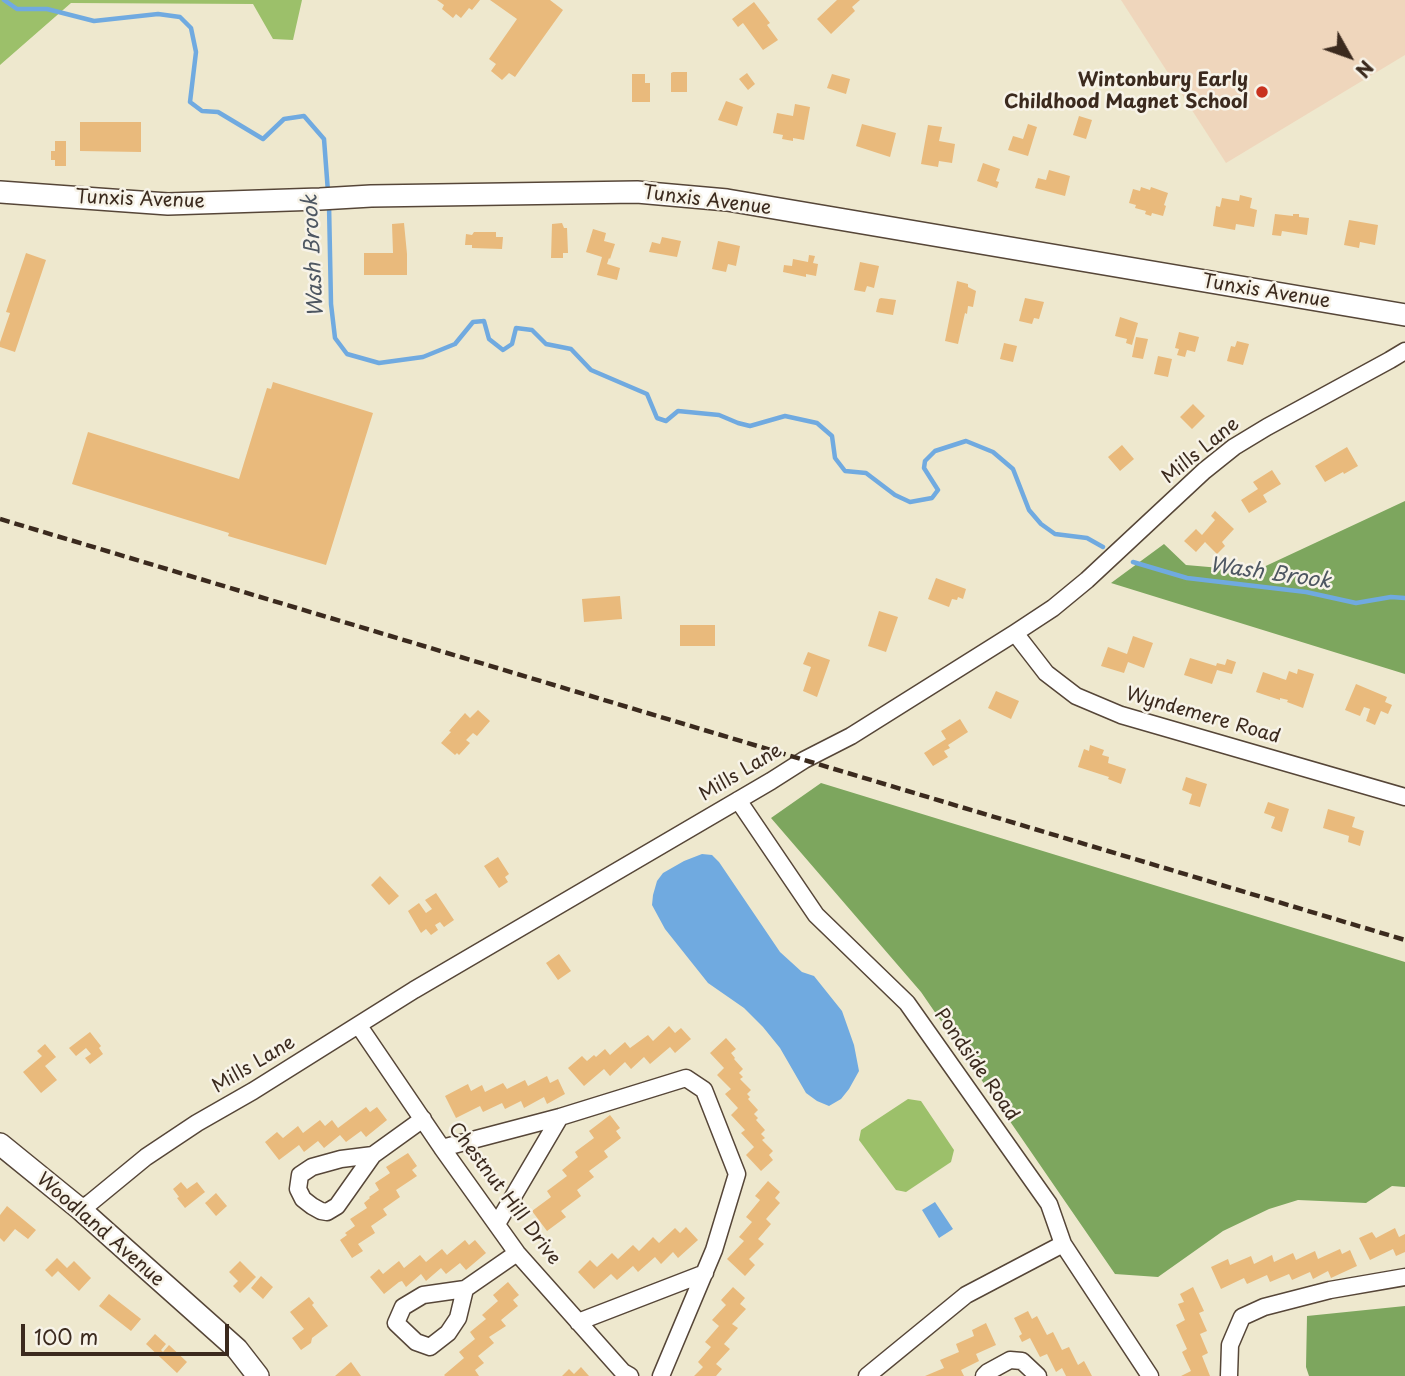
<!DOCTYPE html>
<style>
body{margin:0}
#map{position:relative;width:1405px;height:1376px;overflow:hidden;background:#eee8ce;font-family:"Playpen Sans",sans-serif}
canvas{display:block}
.north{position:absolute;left:1314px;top:21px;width:70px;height:70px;-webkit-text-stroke:5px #f7f3e8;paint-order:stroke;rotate:130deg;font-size:19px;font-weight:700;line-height:28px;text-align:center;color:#3b2a1e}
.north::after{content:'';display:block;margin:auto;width:24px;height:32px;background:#3b2a1e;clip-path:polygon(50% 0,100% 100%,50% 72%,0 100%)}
.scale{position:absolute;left:21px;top:1324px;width:208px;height:32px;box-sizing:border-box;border:4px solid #3b2a1e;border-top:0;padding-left:9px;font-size:21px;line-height:24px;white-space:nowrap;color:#3b2a1e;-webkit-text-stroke:5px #f7f3e8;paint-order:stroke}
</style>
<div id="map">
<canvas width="1405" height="1376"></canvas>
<div class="north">N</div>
<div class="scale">100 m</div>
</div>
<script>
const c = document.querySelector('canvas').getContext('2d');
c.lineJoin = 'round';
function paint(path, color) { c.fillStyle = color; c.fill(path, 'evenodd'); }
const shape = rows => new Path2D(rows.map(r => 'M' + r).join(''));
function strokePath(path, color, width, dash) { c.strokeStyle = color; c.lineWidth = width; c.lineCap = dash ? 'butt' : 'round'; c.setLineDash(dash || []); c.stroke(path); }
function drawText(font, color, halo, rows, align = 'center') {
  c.font = font + ' "Playpen Sans",sans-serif'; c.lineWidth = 5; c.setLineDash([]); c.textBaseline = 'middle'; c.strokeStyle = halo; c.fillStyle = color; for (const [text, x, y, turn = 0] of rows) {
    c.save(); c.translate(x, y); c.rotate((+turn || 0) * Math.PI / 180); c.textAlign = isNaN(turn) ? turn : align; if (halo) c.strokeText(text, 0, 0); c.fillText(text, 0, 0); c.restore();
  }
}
paint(shape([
 [1121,0,1405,0,1405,55,1226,163]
]), '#efd6bc');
paint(shape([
 [0,0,302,0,293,40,273,39,253,4,71,3,0,65],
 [908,1099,921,1101,954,1150,951,1162,906,1192,896,1190,859,1140,861,1130]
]), '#9cc06a');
paint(shape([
 [1405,501,1405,674,1111,583,1164,544,1186,565,1255,571],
 [821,783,1405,962,1405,1187,1392,1186,1366,1203,1298,1200,1269,1209,1223,1231,1158,1277,1115,1274,921,992,771,818],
 [1405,1306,1405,1376,1309,1376,1306,1367,1307,1316]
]), '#7da65e');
paint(shape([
 [702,854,712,855,719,862,780,952,802,972,814,976,842,1011,854,1045,859,1071,849,1089,841,1099,829,1106,817,1101,806,1093,780,1048,763,1027,744,1008,708,983,665,929,652,905,653,895,657,881,663,873,684,861],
 [935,1202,953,1229,939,1238,922,1210]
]), '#70aae0');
strokePath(shape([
 [4,0,17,9,47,9,94,21,158,14,180,17,191,28,196,52,190,102,202,111,218,112,263,139,284,119,304,116,324,139,328,192],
 [329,204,331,304,335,338,347,354,379,363,423,357,455,344,473,322,484,321,489,339,503,350,512,344,516,328,532,330,546,344,571,349,591,370,647,394,657,418,666,421,678,411,719,415,738,423,750,426,785,416,817,423,832,436,835,458,845,471,866,473,895,495,910,502,932,498,938,490,924,468,925,461,935,451,966,441,993,452,1013,469,1029,510,1041,524,1055,534,1087,538,1103,547],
 [1133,562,1187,578,1306,592,1356,603,1391,597,1405,598]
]), '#70aae0', 4.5);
paint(shape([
 [437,0,480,0,472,10,469,8,461,18,456,14,453,18,442,9,444,5],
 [490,0,550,0,563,10,515,77,509,73,502,80,491,71,496,64,489,59,517,19],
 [837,0,860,0,852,7,855,11,831,34,817,19],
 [754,2,770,23,767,25,778,40,763,50,743,23,738,27,732,19],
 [673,72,687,72,687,92,671,92,671,73],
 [747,73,755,84,748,90,739,79],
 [632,74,645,74,645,83,650,83,650,102,632,102],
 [832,74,850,79,846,94,827,88],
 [726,101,743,107,737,126,718,120],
 [795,104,810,107,804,140,793,138,793,141,782,139,783,135,773,133,777,113,793,116],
 [1079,116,1092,120,1086,139,1073,135],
 [80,122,141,122,141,152,80,151],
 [862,124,896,133,890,157,856,146],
 [1028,124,1037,127,1028,156,1008,150,1013,136,1023,139],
 [928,125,942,127,939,141,955,144,952,163,939,161,938,167,921,164],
 [55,141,66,141,66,166,55,166,55,160,51,160,51,151,55,151],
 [983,163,1000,169,996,181,999,182,997,188,977,181],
 [1049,170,1070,176,1065,196,1035,188,1038,178,1046,180],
 [1141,187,1150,190,1151,187,1168,193,1164,205,1166,206,1163,216,1152,213,1151,216,1145,214,1146,211,1135,208,1136,205,1129,203,1133,189,1140,191],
 [1240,195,1252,198,1250,208,1257,210,1254,227,1236,224,1235,230,1213,226,1216,206,1220,207,1222,198,1239,201],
 [1275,214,1293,216,1293,214,1299,214,1299,217,1309,218,1307,235,1282,231,1281,236,1272,235],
 [1349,220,1378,225,1375,245,1360,242,1359,248,1344,245],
 [404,223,407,254,407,275,364,275,364,253,393,253,392,224],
 [562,223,564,228,567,228,568,253,563,253,563,258,551,258,552,224],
 [593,229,606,233,604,241,615,244,610,259,609,258,607,264,620,268,617,280,597,275,602,257,586,252],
 [474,232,496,232,496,237,503,237,502,249,472,248,472,245,465,245,466,234,472,235],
 [662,237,681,241,677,257,649,252,652,242,660,244],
 [718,241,740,246,736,266,728,264,726,272,712,269],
 [26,253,46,260,15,352,0,347,0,342,10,313,6,312],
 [809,255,815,256,813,263,818,264,816,276,806,274,806,277,783,272,784,265,792,266,793,259,808,262],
 [860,262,879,266,874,288,867,286,865,292,854,290],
 [957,281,968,284,968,287,976,291,973,307,968,306,967,314,965,313,958,344,945,341],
 [881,298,896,300,893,315,876,312,879,299],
 [1025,298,1044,302,1039,319,1034,318,1032,324,1019,321],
 [1120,317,1138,323,1132,345,1126,343,1127,339,1115,336],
 [1179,332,1199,337,1195,352,1187,350,1185,357,1177,355,1179,349,1175,348],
 [1136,337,1148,339,1143,359,1132,357],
 [1237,341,1249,344,1243,365,1227,361,1231,346,1235,347],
 [1004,343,1017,346,1013,362,1000,359],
 [1158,356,1172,359,1168,377,1154,374],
 [273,382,373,413,326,565,228,536,229,533,72,484,88,432,239,479,267,388,271,389],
 [1193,404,1205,416,1192,429,1180,417],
 [1122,445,1134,459,1120,471,1108,457],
 [1347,447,1358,466,1344,474,1343,472,1325,482,1315,466],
 [1272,470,1281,484,1263,495,1267,502,1249,513,1241,500,1258,489,1253,482],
 [1215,511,1234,529,1222,542,1225,546,1217,554,1205,542,1196,552,1184,541,1196,529,1202,535,1215,520,1211,516],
 [936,578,966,589,963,599,958,597,957,600,952,599,949,607,928,599],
 [620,596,622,619,584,622,582,599],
 [879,611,898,617,886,652,868,646],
 [680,625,715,625,715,646,680,646],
 [1133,636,1153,643,1144,668,1128,662,1124,673,1101,666,1108,647,1127,654],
 [808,652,830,660,817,697,803,691,811,667,803,664],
 [1190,658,1216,666,1217,663,1225,665,1227,659,1236,662,1232,674,1217,670,1212,684,1184,675],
 [1298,669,1314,674,1303,708,1287,702,1288,700,1280,698,1280,700,1256,692,1263,672,1286,680,1289,671,1297,674],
 [1356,684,1387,697,1385,702,1392,705,1388,714,1381,711,1375,725,1366,721,1370,709,1364,707,1360,716,1345,710],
 [996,691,1019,701,1011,719,988,708],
 [478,710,490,721,477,736,473,733,466,740,470,743,459,755,457,753,455,755,441,743,451,732,449,731,465,713,470,718],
 [960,719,968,732,948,745,950,748,944,751,948,757,933,766,924,753,946,739,941,731],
 [1090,745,1104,750,1102,755,1109,757,1108,763,1126,769,1121,784,1108,779,1109,777,1078,767,1084,749,1089,751],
 [1186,777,1207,784,1200,807,1189,804,1192,794,1182,790],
 [1268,802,1289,809,1282,832,1271,828,1275,817,1264,813],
 [1328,809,1355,817,1352,827,1364,831,1360,846,1348,842,1349,836,1323,828],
 [498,857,509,874,505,877,508,882,499,888,484,866],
 [380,876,399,896,389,905,371,885],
 [436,893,454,920,444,927,440,922,435,925,438,930,431,935,426,929,421,933,408,911,419,903,426,913,432,909,425,900],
 [559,954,571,971,558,980,546,963],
 [669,1026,675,1033,681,1028,691,1039,675,1053,670,1047,650,1064,644,1057,631,1069,625,1062,610,1076,604,1069,584,1086,568,1068,582,1056,587,1061,594,1055,596,1057,605,1049,610,1055,625,1042,630,1048,648,1035,653,1041],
 [90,1032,101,1046,99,1048,103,1054,90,1064,85,1058,91,1054,86,1048,76,1056,69,1048],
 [726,1038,736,1049,731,1053,735,1058,734,1059,743,1069,739,1073,743,1077,740,1079,751,1090,747,1094,750,1097,748,1099,758,1110,754,1114,758,1118,756,1120,765,1130,761,1134,765,1138,762,1140,773,1151,769,1155,773,1160,761,1171,746,1155,754,1147,741,1133,745,1130,731,1115,738,1108,725,1094,731,1089,717,1075,724,1068,710,1053],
 [45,1044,56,1057,45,1066,57,1080,41,1093,23,1072,42,1056,37,1051],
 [547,1076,550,1083,558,1079,565,1094,547,1104,544,1097,524,1108,521,1101,505,1109,502,1103,483,1112,480,1106,456,1118,445,1096,468,1084,471,1091,482,1085,485,1092,503,1083,507,1089,525,1080,528,1086],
 [366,1107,370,1112,377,1107,387,1120,366,1137,361,1131,346,1142,340,1135,324,1148,318,1141,304,1152,299,1145,279,1160,265,1142,277,1132,283,1138,298,1126,303,1133,320,1120,325,1126,332,1120,338,1128],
 [610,1115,620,1128,616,1131,621,1138,604,1151,608,1157,589,1171,594,1177,577,1190,581,1196,561,1211,566,1217,547,1231,532,1211,551,1197,547,1191,567,1176,562,1170,578,1157,575,1152,594,1138,589,1131],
 [408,1153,417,1166,412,1170,417,1176,396,1190,400,1197,383,1209,387,1215,371,1226,375,1233,358,1244,363,1251,352,1258,340,1240,347,1235,345,1233,355,1226,350,1219,367,1208,364,1203,370,1198,369,1197,379,1190,375,1183,390,1173,386,1167],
 [768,1181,780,1192,775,1198,780,1203,766,1219,771,1224,758,1239,764,1244,749,1259,755,1265,745,1276,727,1259,744,1241,739,1237,752,1222,746,1217,760,1200,755,1196],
 [181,1182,187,1189,197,1182,205,1192,185,1208,177,1198,179,1197,173,1189],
 [216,1193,227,1206,216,1216,205,1203],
 [7,1206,36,1230,28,1239,15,1229,4,1242,0,1238,0,1215],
 [686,1227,698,1240,678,1258,673,1252,661,1264,655,1257,638,1272,633,1266,617,1280,611,1274,594,1289,578,1272,590,1260,597,1267,612,1253,618,1259,633,1245,639,1251,653,1237,659,1243,675,1228,680,1233],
 [1395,1228,1399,1237,1405,1234,1405,1252,1396,1256,1393,1249,1370,1260,1359,1238,1372,1232,1376,1238],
 [465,1240,469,1245,475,1240,486,1253,466,1270,460,1263,446,1274,441,1268,426,1281,421,1274,406,1287,402,1281,399,1282,384,1294,370,1277,379,1269,383,1274,399,1261,404,1268,420,1255,426,1262,442,1249,447,1255],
 [1340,1249,1342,1254,1350,1250,1357,1266,1331,1278,1328,1271,1313,1279,1310,1272,1292,1280,1289,1274,1270,1282,1267,1275,1247,1284,1244,1278,1221,1289,1211,1267,1228,1259,1230,1265,1251,1256,1254,1264,1272,1255,1274,1262,1293,1253,1296,1260,1315,1251,1318,1259],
 [57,1258,67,1268,74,1261,91,1278,79,1291,58,1271,52,1277,45,1270],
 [240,1261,256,1277,240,1293,233,1286,238,1281,229,1272],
 [261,1276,273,1287,263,1299,251,1288],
 [508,1282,519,1295,513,1300,518,1306,501,1320,506,1326,489,1337,494,1343,478,1356,484,1363,475,1370,479,1376,445,1376,444,1375,464,1358,459,1352,475,1339,470,1332,486,1319,482,1315,498,1301,493,1295],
 [733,1287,745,1298,740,1304,746,1309,732,1324,738,1328,724,1344,730,1349,716,1364,722,1369,716,1376,694,1376,703,1367,698,1362,711,1347,705,1342,719,1326,712,1320,726,1305,721,1300],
 [1193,1287,1204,1311,1199,1313,1207,1331,1200,1334,1208,1353,1202,1356,1210,1376,1181,1376,1191,1371,1182,1352,1187,1349,1176,1325,1185,1320,1178,1304,1184,1302,1180,1294],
 [109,1294,141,1319,131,1331,99,1306],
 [309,1297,314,1303,312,1305,328,1326,312,1338,311,1343,301,1350,292,1338,304,1329,290,1312],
 [1028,1311,1032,1319,1037,1316,1047,1335,1053,1332,1062,1350,1069,1347,1078,1365,1084,1361,1092,1376,1066,1376,1062,1368,1056,1372,1047,1354,1040,1357,1030,1338,1022,1342,1019,1336,1022,1334,1014,1318],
 [986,1323,996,1345,976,1354,979,1361,961,1370,964,1376,925,1376,944,1368,940,1360,959,1352,956,1344,974,1336,972,1330],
 [155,1334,166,1344,161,1350,163,1352,169,1345,187,1362,177,1373,146,1344],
 [351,1362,361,1376,335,1376],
 [581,1367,589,1376,562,1376,569,1369,574,1374]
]), '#e9ba7c');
const street = shape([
 [1015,633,1046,673,1076,696,1121,715,1405,797],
 [738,800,816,915,907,1003,1049,1204,1063,1244,1150,1376],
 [359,1026,442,1148,517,1253,623,1372,630,1376],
 [442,1148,560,1117,686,1078,704,1090,737,1174,714,1250,661,1376],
 [373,1155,341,1159,312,1167,300,1175,298,1189,303,1199,312,1206,321,1211,327,1212,337,1206,373,1155,423,1119],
 [80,1209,90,1203,146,1157,197,1123,253,1091,414,990,771,781,804,760,851,736,1015,633,1053,608,1087,580,1204,471,1234,447,1267,427,1390,360,1405,351],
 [497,1224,560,1117],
 [465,1289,458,1318,448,1333,430,1347,416,1342,396,1323,403,1307,423,1295,465,1289,517,1253],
 [578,1322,705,1273],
 [867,1376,966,1295,1063,1244],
 [984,1376,988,1372,1010,1360,1022,1361,1038,1376],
 [1229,1376,1230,1345,1242,1317,1264,1307,1330,1290,1405,1277]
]);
const secondary = shape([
 [0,192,168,204,320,199,371,196,637,192,727,200,1405,315],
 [0,1144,80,1209,237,1349,258,1376]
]);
strokePath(street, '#564638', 19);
strokePath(secondary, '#564638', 24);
strokePath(street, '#fff', 16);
strokePath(secondary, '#fff', 21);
strokePath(shape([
 [0,519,1405,940]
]), '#3b2a1e', 4.5, [10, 5]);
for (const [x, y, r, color] of [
 [1262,92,7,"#c8321e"]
]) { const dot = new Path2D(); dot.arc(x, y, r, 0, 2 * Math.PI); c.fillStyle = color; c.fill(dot); strokePath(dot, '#f7f3e8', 2.5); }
drawText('bold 19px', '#3b2a1e', '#f7f3e8', [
 ["Wintonbury Early",1248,81],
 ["Childhood Magnet School",1248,103]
], 'right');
drawText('19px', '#3b2a1e', '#f7f3e8', [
 ["Tunxis Avenue",140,200,2],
 ["Tunxis Avenue",707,201,7],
 ["Tunxis Avenue",1266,292,9],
 ["Mills Lane",1201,451,-39],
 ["Wyndemere Road",1203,716,16],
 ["Mills Lane",741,773,-31],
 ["Mills Lane",254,1065,-31],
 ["Pondside Road",976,1065,55],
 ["Chestnut Hill Drive",504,1194,53],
 ["Woodland Avenue",100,1230,41]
]);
drawText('italic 21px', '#4e5762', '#f7f3e8', [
 ["Wash Brook",314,256,-93],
 ["Wash Brook",1270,574,8]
]);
</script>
